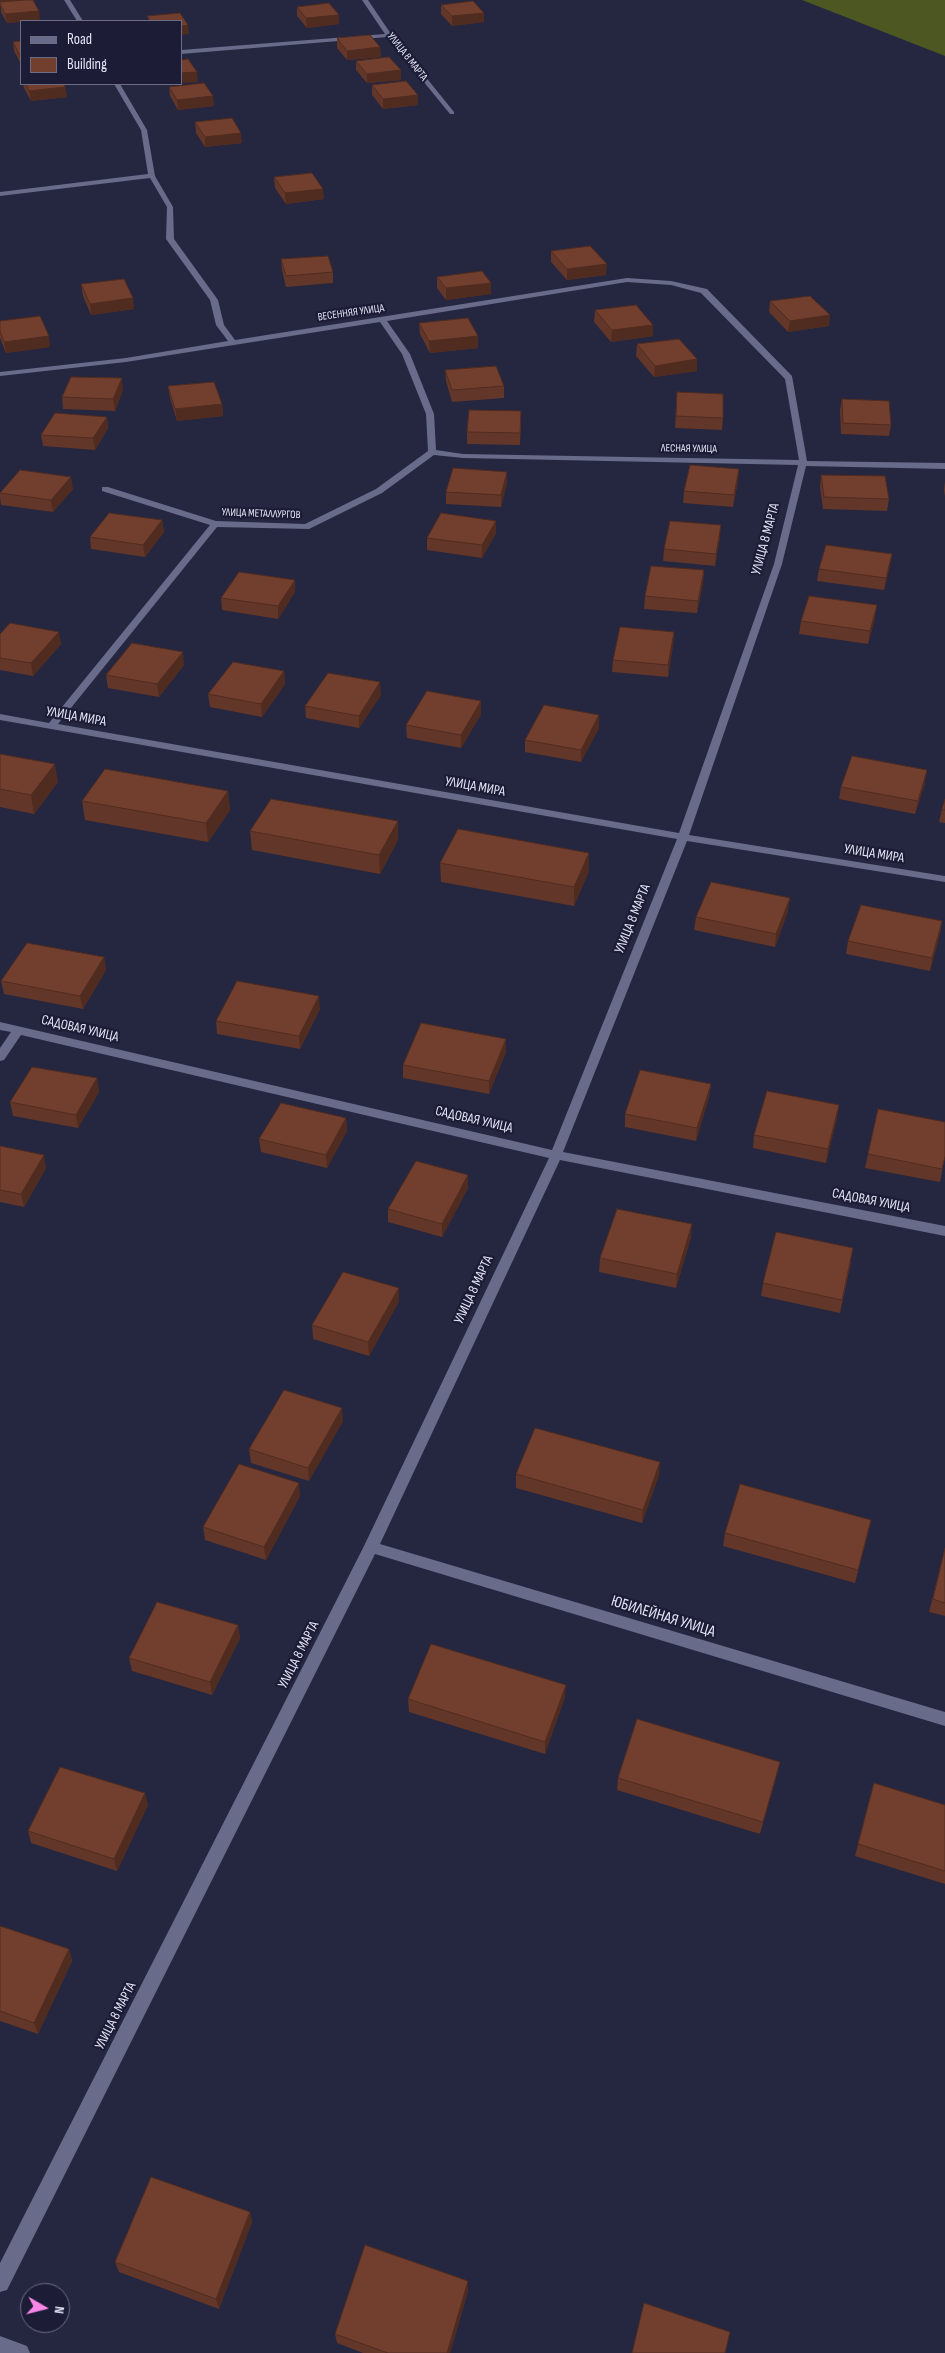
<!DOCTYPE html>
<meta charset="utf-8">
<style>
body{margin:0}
#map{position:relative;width:945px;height:2353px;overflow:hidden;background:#252640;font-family:"Sofia Sans Condensed",sans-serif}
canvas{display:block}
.legend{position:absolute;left:20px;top:20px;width:162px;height:65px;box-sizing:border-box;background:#1c1c36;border:1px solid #6c6c83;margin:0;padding:6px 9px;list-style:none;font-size:15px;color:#e3e5f7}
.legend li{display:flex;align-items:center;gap:10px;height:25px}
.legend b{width:25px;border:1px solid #6c6c83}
.north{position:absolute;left:20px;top:2283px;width:50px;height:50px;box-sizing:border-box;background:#1c1c36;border:1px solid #6c6c83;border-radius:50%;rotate:98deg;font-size:14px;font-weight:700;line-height:20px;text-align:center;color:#e3e5f7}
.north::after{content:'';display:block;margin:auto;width:18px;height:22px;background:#f987e8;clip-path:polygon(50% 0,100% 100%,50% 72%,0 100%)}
</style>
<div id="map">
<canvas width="945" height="2353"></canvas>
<ul class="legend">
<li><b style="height:6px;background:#686b89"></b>Road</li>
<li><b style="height:14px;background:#723f2e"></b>Building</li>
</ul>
<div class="north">N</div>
</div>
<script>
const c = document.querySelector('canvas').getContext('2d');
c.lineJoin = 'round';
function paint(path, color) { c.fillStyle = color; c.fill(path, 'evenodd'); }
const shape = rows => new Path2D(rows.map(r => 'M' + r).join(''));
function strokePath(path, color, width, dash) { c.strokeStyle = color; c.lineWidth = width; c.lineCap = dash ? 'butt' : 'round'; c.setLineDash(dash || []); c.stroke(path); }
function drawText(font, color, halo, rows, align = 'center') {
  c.font = font + ' "Sofia Sans Condensed",sans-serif'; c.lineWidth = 4.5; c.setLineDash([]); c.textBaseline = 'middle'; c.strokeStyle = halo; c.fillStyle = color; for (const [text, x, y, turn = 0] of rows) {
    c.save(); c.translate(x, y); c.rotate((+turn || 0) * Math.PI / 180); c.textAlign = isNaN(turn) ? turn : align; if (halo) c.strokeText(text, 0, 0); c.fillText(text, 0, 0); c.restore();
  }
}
paint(shape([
 [802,0,945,0,945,56]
]), '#4d5722');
paint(shape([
 [64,0,70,0,83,21,77,21,64,0],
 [362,0,368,0,391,34,454,112,454,114,450,114,387,37,181,54,181,50,385,34,362,0],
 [114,84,120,84,147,130,155,176,173,207,174,239,218,300,224,325,235,340,627,278,671,281,707,289,792,376,807,461,945,463,945,469,806,466,782,564,689,835,945,876,945,882,687,841,563,1152,945,1226,945,1236,560,1160,380,1544,945,1712,945,1726,375,1554,7,2290,0,2292,0,2263,364,1546,549,1158,21,1035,4,1060,0,1061,0,1048,11,1032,0,1030,0,1022,552,1150,677,839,0,720,0,714,49,723,210,525,102,491,102,487,108,487,216,521,305,524,376,489,428,451,426,414,402,354,380,322,126,362,0,376,0,372,126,358,228,341,216,325,210,300,166,239,167,207,150,178,0,196,0,192,148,174,141,130,114,84],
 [627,282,671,285,701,293,785,379,799,460,463,454,436,450,434,414,410,354,387,321,627,282],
 [434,455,463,458,798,465,774,564,679,833,58,724,217,527,309,529,382,493,434,455],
 [0,2336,27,2346,30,2353,0,2353,0,2336]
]), '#686b89');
paint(shape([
 [0,0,21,0,40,20,7,23,1,12],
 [441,5,484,13,484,22,452,26,441,14],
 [297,7,339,24,307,28,297,16],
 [337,38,380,47,381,57,347,60,337,48],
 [21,41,21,64,14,51,13,42],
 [356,61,401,80,367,83,356,70],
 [23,84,64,84,65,87,67,97,31,101,24,88],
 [372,85,418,105,383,109,372,95],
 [169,87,214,106,178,110,170,96],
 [195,122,242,143,205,147,196,133],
 [274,177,324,199,286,204,275,188],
 [551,251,606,275,567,280,551,262],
 [281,259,333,272,333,283,286,287,282,270],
 [437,277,491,283,491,294,446,300,437,288],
 [81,284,134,309,91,315,83,296],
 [770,301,829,326,788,332,769,312],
 [595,310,653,325,653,336,611,342,594,322],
 [0,321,50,347,6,353,0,338],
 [419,323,478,336,478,348,430,353,420,334],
 [637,344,697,371,654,377,636,356],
 [445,370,504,386,504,398,452,402,446,381],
 [168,386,222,404,223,416,177,421,170,398],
 [123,390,115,411,63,409,62,397],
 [677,392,723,418,722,430,675,428],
 [842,399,891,425,889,436,841,434,840,410],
 [107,417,108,428,95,450,43,446,41,435],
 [521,423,520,445,467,444,467,432],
 [821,475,889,499,887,511,823,509,820,487],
 [738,481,733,507,683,503,684,491],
 [945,481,945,497,944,490],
 [507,483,501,507,446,504,446,492],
 [73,489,53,512,1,505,0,497,0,492],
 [162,520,164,532,145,557,91,549,90,537],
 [496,533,482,558,427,550,427,538],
 [720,537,715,566,663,561,664,549],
 [890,566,884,590,817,581,819,569],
 [704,570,703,583,697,613,644,609,645,596],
 [295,580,295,592,278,619,222,610,221,598],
 [875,618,868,644,799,634,801,621],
 [674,632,673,645,668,677,612,672,613,660],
 [0,634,61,644,33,676,0,670],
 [184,665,159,697,108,688,106,675],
 [284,671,285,684,262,717,210,707,208,694],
 [381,695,359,728,306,718,305,706],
 [481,714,461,748,407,738,406,725],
 [599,728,581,762,525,752,525,740],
 [0,754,58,782,34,814,0,807],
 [925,783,915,814,839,799,841,787],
 [228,791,230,810,208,842,85,820,82,801],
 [945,799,945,823,939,822,942,809],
 [250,831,398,840,380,874,252,850],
 [589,853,589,871,574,906,441,882,440,863],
 [788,911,775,947,694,930,696,917],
 [942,921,940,934,930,971,846,954,848,941],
 [104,957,106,970,83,1009,4,994,1,981],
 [320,1009,300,1049,217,1034,216,1021],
 [506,1039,506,1052,489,1094,403,1078,403,1065],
 [97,1078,99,1092,78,1128,13,1116,10,1102],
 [711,1084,709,1097,696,1141,625,1127,625,1114],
 [346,1118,347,1131,327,1168,261,1152,259,1139],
 [837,1118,826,1163,753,1148,754,1135],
 [0,1146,46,1168,24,1207,0,1202],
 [868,1154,945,1156,940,1182,865,1168],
 [468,1188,442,1237,388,1222,388,1209],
 [691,1237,676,1288,599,1272,600,1258],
 [851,1262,840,1313,761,1296,763,1283],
 [399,1301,369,1356,313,1339,312,1325],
 [343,1421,309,1481,251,1463,249,1449],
 [516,1474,659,1475,642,1523,516,1488],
 [300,1496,266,1560,205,1540,203,1527],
 [725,1533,868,1533,855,1583,723,1546],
 [945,1548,945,1616,929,1612],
 [238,1625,240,1638,212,1695,132,1671,129,1658],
 [565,1697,545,1754,409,1712,408,1699],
 [777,1774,760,1834,617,1790,618,1778],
 [874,1783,945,1805,945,1884,855,1856],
 [148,1805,117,1871,31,1843,28,1831],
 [0,1926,69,1949,72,1961,38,2034,0,2021],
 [250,2212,252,2222,219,2309,119,2272,115,2262],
 [468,2291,450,2353,363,2353,337,2343,335,2334]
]), '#623628');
paint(shape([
 [0,0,21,0,21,2,0,4],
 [39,11,40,20,21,21,21,22,7,23,5,14],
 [484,13,484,22,452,26,452,16],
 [339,15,339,24,307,28,306,18],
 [188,25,189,34,181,35,181,26],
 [380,47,381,57,347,60,347,51],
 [19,54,21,54,21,64],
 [401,70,401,80,367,83,367,74],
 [197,72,198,82,181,83,181,73],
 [163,84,178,84,163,85],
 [65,87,67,97,31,101,29,91],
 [418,95,418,105,383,109,383,99],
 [213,96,214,106,178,110,177,100],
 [241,133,242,143,205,147,205,137],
 [323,189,324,199,286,204,285,193],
 [607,264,606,275,567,280,567,269],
 [491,283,491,294,446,300,446,288],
 [133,298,134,309,91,315,90,304],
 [830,315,829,326,788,332,790,321],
 [653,325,653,336,611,342,612,330],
 [49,336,50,347,6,353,4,342],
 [478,336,478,348,430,353,429,341],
 [697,359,697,371,654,377,655,366],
 [122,378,123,390,115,411,113,399],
 [222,404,223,416,177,421,175,409],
 [107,417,108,428,95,450,93,438],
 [739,469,738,481,733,507,734,495],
 [507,472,507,483,501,507,501,495],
 [71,477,73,489,53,512,51,500],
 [162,520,164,532,145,557,143,545],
 [496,521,496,533,482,558,482,545],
 [721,525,720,537,715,566,716,554],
 [892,554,890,566,884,590,886,578],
 [704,570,703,583,697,613,698,601],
 [295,580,295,592,278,619,278,606],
 [877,605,875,618,868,644,870,631],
 [59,632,61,644,33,676,31,663],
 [674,632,673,645,668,677,668,665],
 [183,652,184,665,159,697,157,684],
 [284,671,285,684,262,717,261,704],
 [380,682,381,695,359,728,359,716],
 [481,701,481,714,461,748,461,735],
 [599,715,599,728,581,762,581,750],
 [55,764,58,782,34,814,31,795],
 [927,770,925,783,915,814,918,801],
 [228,791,230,810,208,842,206,823],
 [398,821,398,840,380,874,379,855],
 [589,853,589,871,574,906,574,887],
 [790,898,788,911,775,947,776,934],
 [942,921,940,934,930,971,932,958],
 [104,957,106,970,83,1009,80,996],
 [319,996,320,1009,300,1049,299,1036],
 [506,1039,506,1052,489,1094,489,1081],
 [97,1078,99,1092,78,1128,76,1115],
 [711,1084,709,1097,696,1141,697,1128],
 [839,1105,837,1118,826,1163,828,1149],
 [346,1118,347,1131,327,1168,326,1155],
 [44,1155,46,1168,24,1207,21,1194],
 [468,1175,468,1188,442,1237,442,1224],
 [692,1224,691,1237,676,1288,677,1274],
 [399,1288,399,1301,369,1356,368,1342],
 [342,1408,343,1421,309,1481,308,1468],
 [660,1462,659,1475,642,1523,643,1510],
 [299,1483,300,1496,266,1560,264,1547],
 [238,1625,240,1638,212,1695,210,1682],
 [566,1685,565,1697,545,1754,545,1742],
 [780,1762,777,1774,760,1834,763,1822],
 [145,1793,148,1805,117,1871,114,1859],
 [69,1949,72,1961,38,2034,34,2023],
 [250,2212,252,2222,219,2309,216,2299],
 [468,2281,468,2291,450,2353,447,2353]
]), '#502c20');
const building = shape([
 [25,0,33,0,39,11,5,14,0,4,0,2,25,0],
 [473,1,484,13,452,16,441,5,473,1],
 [329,3,339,15,306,18,297,7,329,3],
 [180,13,188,25,181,26,181,21,150,21,147,16,180,13],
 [370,35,380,47,347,51,337,38,370,35],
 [21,41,21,54,19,54,13,42,21,41],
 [389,57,401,70,367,74,356,61,389,57],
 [188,59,197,72,181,73,181,60,188,59],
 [406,81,418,95,383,99,372,85,406,81],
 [204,83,213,96,177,100,169,87,204,83],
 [26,84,64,84,65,87,29,91,26,84],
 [232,118,241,133,205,137,195,122,232,118],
 [312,173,323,189,285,193,274,177,312,173],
 [590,246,607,264,567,269,551,251,590,246],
 [328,256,333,272,286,276,281,259,328,256],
 [482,271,491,283,446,288,437,277,482,271],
 [124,279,133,298,90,304,81,284,124,279],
 [810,296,830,315,790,321,770,301,810,296],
 [636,305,653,325,612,330,595,310,636,305],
 [40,316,49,336,4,342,0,331,0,321,40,316],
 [468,318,478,336,429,341,419,323,468,318],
 [679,339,697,359,655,366,637,344,679,339],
 [496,366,504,386,452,390,445,370,496,366],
 [71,377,122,378,113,399,62,397,71,377],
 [214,382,222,404,175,409,168,386,214,382],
 [677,392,723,394,723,418,676,416,677,392],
 [842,399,889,401,891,425,843,423,842,399],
 [469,410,521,411,520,433,467,432,469,410],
 [55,413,107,417,93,438,41,435,55,413],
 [690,465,739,469,734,495,684,491,690,465],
 [453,468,507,472,501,495,446,492,453,468],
 [20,470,71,477,51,500,0,493,20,470],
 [821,475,885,476,889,499,824,497,821,475],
 [109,513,162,520,143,545,90,537,109,513],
 [441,513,496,521,482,545,427,538,441,513],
 [670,521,721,525,716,554,664,549,670,521],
 [826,545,892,554,886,578,819,569,826,545],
 [651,566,704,570,698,601,645,596,651,566],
 [239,572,295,580,278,606,221,598,239,572],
 [809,596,877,605,870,631,801,621,809,596],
 [10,623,59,632,31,663,0,658,0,634,10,623],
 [620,627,674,632,668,665,613,660,620,627],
 [132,643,183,652,157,684,106,675,132,643],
 [233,662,284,671,261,704,208,694,233,662],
 [328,673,380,682,359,716,305,706,328,673],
 [427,691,481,701,461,735,406,725,427,691],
 [544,705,599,715,581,750,525,740,544,705],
 [0,754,55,764,31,795,0,789,0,754],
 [852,756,927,770,918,801,841,787,852,756],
 [105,769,228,791,206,823,82,801,105,769],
 [271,799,398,821,379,855,250,831,271,799],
 [945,799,945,810,942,809,945,799],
 [458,829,589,853,574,887,440,863,458,829],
 [711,882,790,898,776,934,696,917,711,882],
 [861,905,942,921,932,958,848,941,861,905],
 [27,943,104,957,80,996,1,981,27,943],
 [237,981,319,996,299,1036,216,1021,237,981],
 [421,1023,506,1039,489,1081,403,1065,421,1023],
 [32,1067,97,1078,76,1115,10,1102,32,1067],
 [640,1070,711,1084,697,1128,625,1114,640,1070],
 [767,1091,839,1105,828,1149,754,1135,767,1091],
 [281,1103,346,1118,326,1155,259,1139,281,1103],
 [878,1109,945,1122,945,1156,942,1169,868,1154,878,1109],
 [0,1146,44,1155,21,1194,0,1190,0,1146],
 [416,1161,468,1175,442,1224,388,1209,416,1161],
 [617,1209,692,1224,677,1274,600,1258,617,1209],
 [776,1232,853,1248,842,1300,763,1283,776,1232],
 [343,1272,399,1288,368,1342,312,1325,343,1272],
 [284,1390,342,1408,308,1468,249,1449,284,1390],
 [535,1428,660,1462,643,1510,516,1474,535,1428],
 [239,1464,299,1483,264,1547,203,1527,239,1464],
 [740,1484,871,1520,858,1570,725,1533,740,1484],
 [945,1548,945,1603,933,1599,945,1548],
 [157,1602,238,1625,210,1682,129,1658,157,1602],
 [431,1644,566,1685,545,1742,408,1699,431,1644],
 [637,1719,780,1762,763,1822,618,1778,637,1719],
 [60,1767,145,1793,114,1859,28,1831,60,1767],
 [874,1783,945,1805,945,1871,858,1844,874,1783],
 [0,1926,69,1949,34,2023,0,2011,0,1926],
 [151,2177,250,2212,216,2299,115,2262,151,2177],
 [365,2245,468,2281,447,2353,388,2353,335,2334,365,2245],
 [644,2303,730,2332,725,2353,632,2353,644,2303]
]);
paint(building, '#723f2e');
strokePath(building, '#502c20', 1);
drawText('11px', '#e3e5f7', '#1c1c36', [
 ["УЛИЦА 8 МАРТА",407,57,52],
 ["ВЕСЕННЯЯ УЛИЦА",351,313,-8],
 ["ЛЕСНАЯ УЛИЦА",689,449,1],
 ["УЛИЦА МЕТАЛЛУРГОВ",261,514,2]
]);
drawText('14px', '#e3e5f7', '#1c1c36', [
 ["УЛИЦА 8 МАРТА",766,539,-75],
 ["УЛИЦА МИРА",76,717,10],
 ["УЛИЦА МИРА",475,787,10],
 ["УЛИЦА МИРА",874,854,9],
 ["УЛИЦА 8 МАРТА",633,919,-68],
 ["САДОВАЯ УЛИЦА",80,1029,13],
 ["САДОВАЯ УЛИЦА",474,1120,13],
 ["САДОВАЯ УЛИЦА",871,1201,11],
 ["УЛИЦА 8 МАРТА",474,1290,-65],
 ["УЛИЦА 8 МАРТА",299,1655,-63],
 ["УЛИЦА 8 МАРТА",116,2016,-63]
]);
drawText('16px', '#e3e5f7', '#1c1c36', [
 ["ЮБИЛЕЙНАЯ УЛИЦА",663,1617,17]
]);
</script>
